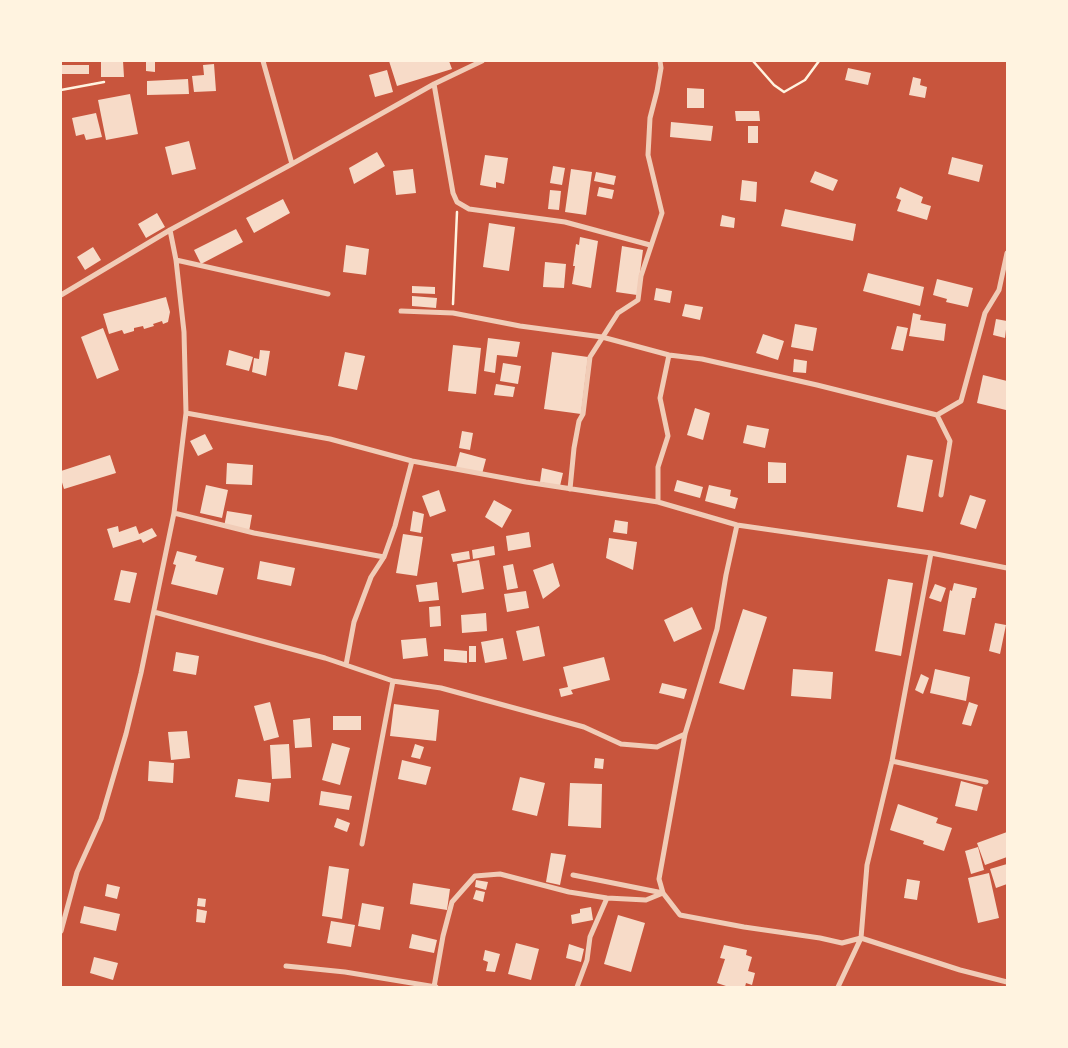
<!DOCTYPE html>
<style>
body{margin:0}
#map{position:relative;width:1068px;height:1048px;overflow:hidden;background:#c8553d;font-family:"Open Sans",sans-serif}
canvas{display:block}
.frame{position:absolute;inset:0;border:62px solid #fff3e0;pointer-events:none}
</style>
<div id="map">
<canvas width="1068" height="1048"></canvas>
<div class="frame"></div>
</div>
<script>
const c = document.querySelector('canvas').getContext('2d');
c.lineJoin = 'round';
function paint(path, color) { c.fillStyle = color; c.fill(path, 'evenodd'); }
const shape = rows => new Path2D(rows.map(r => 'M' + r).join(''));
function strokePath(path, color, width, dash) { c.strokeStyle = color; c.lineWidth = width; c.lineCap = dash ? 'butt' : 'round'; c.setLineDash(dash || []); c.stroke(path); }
paint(shape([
 [101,61,123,61,124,77,101,77],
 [146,61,155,61,155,72,146,71],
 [389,61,449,61,452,69,397,86],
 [214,64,216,91,194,92,192,76,204,75,203,65],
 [61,65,89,65,89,74,61,74],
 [848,68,871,73,868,85,845,80],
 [387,70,393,92,375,97,369,75],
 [913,77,921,79,920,85,927,87,925,98,909,95],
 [188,79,189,94,147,95,147,81],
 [687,88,704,89,704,108,687,108],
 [130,94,138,134,106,140,98,100],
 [735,111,759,111,760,121,736,121],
 [96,113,102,137,86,140,84,134,76,136,72,118],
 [671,122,713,126,711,141,670,137],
 [748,126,758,126,758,143,748,143],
 [189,141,196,169,172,175,165,147],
 [377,152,385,166,354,184,349,168],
 [485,155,508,158,504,184,496,182,496,188,480,185],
 [952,157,983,165,979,182,948,174],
 [553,166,565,168,562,185,550,183],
 [413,169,416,193,396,195,393,171],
 [571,169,592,172,586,215,565,212],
 [815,171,838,180,833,191,810,182],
 [596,172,616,176,614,185,594,181],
 [742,180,757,182,756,202,740,200],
 [599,187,614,190,612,199,597,196],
 [900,187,923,197,921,203,931,206,927,220,897,211,901,200,896,198],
 [550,190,561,191,559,210,548,209],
 [283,199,290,213,254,233,246,218],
 [785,209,856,224,853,241,781,226],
 [157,213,165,227,146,238,138,224],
 [722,215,735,218,734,228,720,226],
 [489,223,515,227,509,271,483,267],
 [236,229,243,242,201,264,194,250],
 [580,237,598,241,591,288,572,284,575,266,573,266,576,244,579,245],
 [346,245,369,249,366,275,343,272],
 [622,246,643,250,637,295,616,292],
 [93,247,101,260,85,270,77,257],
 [545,262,566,264,564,288,543,287],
 [868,273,924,287,920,306,863,291],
 [937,279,973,288,968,307,946,302,947,299,933,295],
 [412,286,435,287,435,294,412,293],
 [656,288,672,291,670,303,654,300],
 [412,296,437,298,436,308,412,306],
 [166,297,170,312,168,322,163,324,162,321,153,324,154,326,144,329,143,326,134,328,134,331,124,334,122,330,109,334,103,314],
 [685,304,703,307,700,320,682,316],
 [913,313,921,315,920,320,946,324,944,341,909,336],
 [996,319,1007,321,1005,338,993,335],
 [795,324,817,328,813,351,791,347],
 [897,326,908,328,903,351,891,349],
 [103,328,119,370,97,379,81,337],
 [763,334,784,341,778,360,756,353],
 [488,338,520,342,517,357,497,355,495,373,484,371],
 [453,345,481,348,476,394,448,391],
 [229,350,253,357,249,371,226,365],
 [260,350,270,351,266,376,252,372,254,358,259,359],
 [345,352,365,356,357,390,338,386],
 [552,352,588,357,581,414,544,409],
 [794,359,807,361,806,373,793,372],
 [503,363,521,366,518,384,500,381],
 [983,375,1007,381,1006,410,977,403],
 [496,384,515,387,513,397,494,395],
 [695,408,710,413,703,440,687,435],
 [747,425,769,429,765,448,743,443],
 [462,431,473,433,470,450,459,448],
 [205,434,213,449,198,456,190,441],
 [460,452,486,459,482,474,456,467],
 [110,455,116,473,64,489,61,479,61,471],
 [907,455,933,460,923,512,897,507],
 [768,462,786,463,786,483,768,483],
 [227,463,253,465,252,485,226,484],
 [542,468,563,473,560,486,540,482],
 [677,480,703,487,700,498,674,491],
 [206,485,228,490,222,518,200,513],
 [709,485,731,490,730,496,738,498,735,509,705,501],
 [439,490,446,511,430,517,422,496],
 [970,495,986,500,976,529,960,524],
 [494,500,512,510,502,528,485,517],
 [227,511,252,515,249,532,224,527],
 [413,511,424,514,421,533,410,531],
 [615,520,628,522,627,534,613,532],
 [118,526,119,532,136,526,139,534,152,528,157,536,143,543,141,539,113,548,107,529],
 [529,532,531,547,508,551,506,536],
 [403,534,423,537,417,576,396,573],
 [609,538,637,542,633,570,606,558],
 [494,546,495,555,473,559,472,550],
 [177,551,197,556,195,561,224,568,217,595,171,584,176,565,173,564],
 [469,551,470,559,453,562,451,554],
 [479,560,484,589,462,593,457,564],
 [260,561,295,568,291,586,257,579],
 [553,563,560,586,543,599,533,570],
 [513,564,518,588,507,590,503,566],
 [121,570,137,573,130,603,114,600],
 [888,579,913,583,901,656,875,651],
 [437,582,439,600,419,602,416,585],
 [954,583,977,588,975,598,972,598,965,635,943,631,950,590,952,591],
 [935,584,946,588,941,602,929,598],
 [526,591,529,608,507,612,504,594],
 [440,606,441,626,430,627,429,607],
 [692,607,702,629,674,642,664,620],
 [743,609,767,617,744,690,719,683],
 [486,613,487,631,462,633,461,615],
 [995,623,1006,625,1000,654,989,651],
 [539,626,545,656,523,661,516,631],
 [426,638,428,656,403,659,401,640],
 [503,638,507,659,485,663,481,642],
 [469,646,476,646,476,662,469,662],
 [444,649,467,651,467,663,444,661],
 [176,652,199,656,196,675,173,671],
 [604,657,610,680,571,690,573,694,561,697,559,689,568,687,563,667],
 [793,669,833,672,831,699,791,696],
 [935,669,970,677,966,701,930,693],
 [921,674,929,678,923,694,915,690],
 [662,683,687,689,684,699,659,693],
 [270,702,279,737,264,741,254,706],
 [969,702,978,705,971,726,962,724],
 [394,704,439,710,436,741,390,736],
 [333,716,361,716,361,730,333,730],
 [310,718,312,747,295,748,293,720],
 [187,731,190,758,171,760,168,732],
 [332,743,350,748,340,785,322,780],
 [289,744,291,778,272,779,270,745],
 [415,744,424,747,420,759,411,757],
 [595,758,604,759,603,769,594,768],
 [402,760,431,767,426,785,398,779],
 [149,761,174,763,173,783,148,781],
 [520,777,545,783,537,816,512,810],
 [238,779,271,783,269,802,235,797],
 [961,781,983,787,977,811,955,806],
 [570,783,602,784,601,828,568,826],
 [321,791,352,796,349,810,319,805],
 [898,804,938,818,936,823,952,828,944,851,923,844,924,841,890,830],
 [337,818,350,823,347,832,334,827],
 [1007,832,1007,857,985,865,977,843],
 [978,847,984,870,971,874,965,851],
 [551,853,566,855,560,885,546,882],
 [1007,864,1007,884,996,888,990,869],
 [329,866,349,869,342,919,322,916],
 [989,873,999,918,978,923,968,878],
 [907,879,920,881,917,900,904,898],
 [476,880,488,882,486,890,475,887],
 [413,883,450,889,447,910,410,904],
 [107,884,120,887,117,899,105,896],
 [476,890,485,892,483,902,473,899],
 [198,898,206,899,205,907,197,906],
 [362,903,384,907,380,930,358,926],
 [84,906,120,914,116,931,80,923],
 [591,907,593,920,572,924,571,915,580,913,580,909],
 [197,909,207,911,205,923,196,922],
 [618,915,645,923,631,972,604,964],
 [331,921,355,925,351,947,327,943],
 [412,934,437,940,434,953,409,948],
 [516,943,539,949,531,980,508,974],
 [569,944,584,949,581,962,566,958],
 [724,945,747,950,746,955,752,957,748,971,755,973,752,985,746,983,745,987,729,987,717,983,725,959,720,958],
 [485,950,500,954,495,972,486,971,488,962,483,960],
 [94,957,118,963,113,980,90,973]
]), '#f7dbc8');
strokePath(shape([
 [753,61,774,85,784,92,805,80,819,61],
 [61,90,104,82],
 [453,304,457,212]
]), '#fff3e0', 2.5);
strokePath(shape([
 [263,61,292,164],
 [434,84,453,193,457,202,469,209,565,222,650,245],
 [176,260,328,294],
 [61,295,170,230,292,164,434,84,482,61],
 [401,311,453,313,520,326,602,337,669,355,702,359,817,385,937,415,950,441,941,495],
 [186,413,330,439,412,461,526,482,658,502,737,525,931,553,1007,568],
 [937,415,961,401,985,313,999,290,1007,253],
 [570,489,574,448,579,421,583,414,590,357,618,313,638,300,641,276,662,213,648,155,650,118,657,91,661,68,660,61],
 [658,502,658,467,668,436,660,398,669,355],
 [174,513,254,533,384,557],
 [154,612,325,658,393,681,441,688,584,727,621,744,657,747,685,734],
 [346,665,354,622,371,577,384,557,395,526,412,461],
 [892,761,986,782],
 [362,844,393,681],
 [573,875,663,893,680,915,744,927,820,938,842,943,861,938,960,970,1007,982],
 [61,931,77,872,101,819,126,734,141,673,174,513,186,413,184,332,176,260,170,230],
 [286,966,345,972,436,987],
 [434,987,443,936,452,902,475,876,500,874,569,892,607,898,646,900,663,893,659,879,685,734,717,629,726,575,737,525],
 [577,987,587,960,590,937,607,898],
 [838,987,861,938,867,865,892,761,931,553]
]), '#f1ccb7', 5);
</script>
